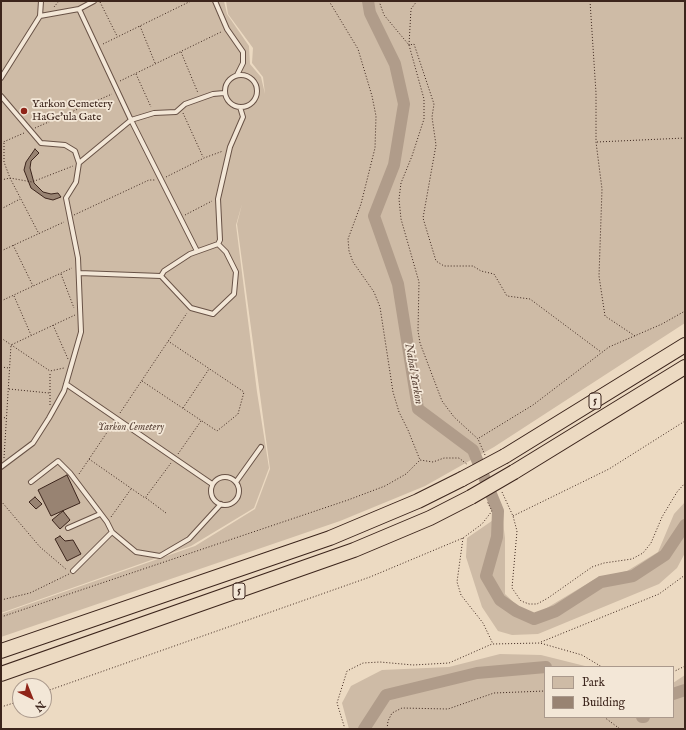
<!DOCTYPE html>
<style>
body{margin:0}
#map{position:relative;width:686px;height:730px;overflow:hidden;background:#ecdac2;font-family:"IM FELL English",serif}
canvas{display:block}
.frame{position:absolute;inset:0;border:2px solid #3c251c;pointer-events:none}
.legend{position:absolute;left:544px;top:666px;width:130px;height:52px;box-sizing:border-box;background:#f3e7d7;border:1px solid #aa998c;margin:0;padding:5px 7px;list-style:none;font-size:12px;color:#3c251c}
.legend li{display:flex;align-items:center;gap:8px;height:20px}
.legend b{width:20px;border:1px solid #aa998c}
.north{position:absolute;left:12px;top:678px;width:40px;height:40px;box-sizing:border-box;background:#f3e7d7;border:1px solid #aa998c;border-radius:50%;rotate:137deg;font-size:11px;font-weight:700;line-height:16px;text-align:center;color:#3c251c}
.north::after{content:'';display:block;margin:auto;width:14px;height:18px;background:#8f2418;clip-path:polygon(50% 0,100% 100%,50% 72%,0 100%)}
</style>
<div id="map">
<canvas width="686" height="730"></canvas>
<div class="frame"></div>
<ul class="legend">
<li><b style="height:11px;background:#cebba6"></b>Park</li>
<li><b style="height:11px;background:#988372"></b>Building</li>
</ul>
<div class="north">N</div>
</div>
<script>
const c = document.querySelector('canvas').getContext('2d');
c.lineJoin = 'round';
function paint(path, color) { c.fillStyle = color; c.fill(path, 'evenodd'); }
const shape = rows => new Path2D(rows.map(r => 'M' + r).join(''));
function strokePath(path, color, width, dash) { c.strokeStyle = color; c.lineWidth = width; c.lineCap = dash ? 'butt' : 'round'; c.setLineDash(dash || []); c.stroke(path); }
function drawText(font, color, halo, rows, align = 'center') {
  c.font = font + ' "IM FELL English",serif'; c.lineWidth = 3.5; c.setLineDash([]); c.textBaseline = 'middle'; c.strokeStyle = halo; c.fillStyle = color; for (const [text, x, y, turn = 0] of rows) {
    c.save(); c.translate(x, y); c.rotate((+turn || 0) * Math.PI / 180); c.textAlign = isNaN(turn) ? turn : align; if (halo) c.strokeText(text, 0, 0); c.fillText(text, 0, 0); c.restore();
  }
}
paint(shape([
 [1,1,224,1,227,14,249,46,250,64,261,77,265,94,263,77,252,63,253,48,228,14,226,1,685,1,685,323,494,447,425,486,340,521,1,637,1,614,195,546,255,509,270,469,237,224,242,204,236,225,257,392,269,468,254,508,191,546,1,613],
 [685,502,685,553,677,568,659,584,538,634,512,635,498,631,482,607,466,557,467,538,502,514,505,538,505,594,530,618,595,579,627,571,658,552,674,514],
 [500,654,541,655,589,667,545,667,545,717,673,717,673,683,685,675,685,729,349,729,342,703,351,686,382,670,449,667]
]), '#cebba6');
strokePath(shape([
 [368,1,370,13,395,64,404,104,394,165,374,216,398,284,418,409,473,450,498,511,497,537,486,576,500,600,516,611,534,619,556,611,601,582,633,576,665,555,685,525],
 [673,694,685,690],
 [642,717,644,717],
 [364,729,386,695,477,673,546,667]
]), '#b09c8a', 12);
const building = shape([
 [35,149,39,153,31,161,30,168,34,183,43,192,51,194,58,193,61,197,53,200,45,198,31,188,24,170,26,162,35,149],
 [67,475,80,503,51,516,38,490,67,475],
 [35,497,42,504,36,509,29,502,35,497],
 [63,511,70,520,60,529,52,520,63,511],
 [60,536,65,541,73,540,81,554,67,561,55,539,60,536]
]);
paint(building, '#988372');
strokePath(building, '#3c251c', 1);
const lane = shape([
 [215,1,227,29,243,52,243,63,237,75],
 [79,9,131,120,197,251],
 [40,16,79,9,94,1],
 '225 91a16 16 0 1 1 32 0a16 16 0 1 1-32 0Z',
 [1,78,40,16,41,1],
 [1,96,41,143,65,145,75,151,79,163,76,182,66,198,78,258,81,332,64,391,49,418,33,443,1,467],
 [79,163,131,120,154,113,176,112,185,104,213,94,224,93],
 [218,244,220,240,218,199,230,147,243,117,240,107],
 [79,273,161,276,191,308,213,314,234,294,236,272,226,252,218,244,190,254,164,271,161,276],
 [66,384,212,484],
 '211 491a14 14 0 1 1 28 0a14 14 0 1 1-28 0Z',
 [31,482,58,461,70,473,107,522,112,532,136,552,160,556,189,539,221,504],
 [236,482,261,447],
 [68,528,100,514],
 [73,571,112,532]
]);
const highway = shape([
 [505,456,685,345],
 [514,472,685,367],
 [1,651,330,538,418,501,462,479],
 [1,674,354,550,430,518,471,497]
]);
strokePath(lane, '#685246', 6);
strokePath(highway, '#3c251c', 16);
strokePath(shape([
 [329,1,358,49,372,96,376,116,375,148,361,204,348,239,349,251,353,262,374,292,380,307,393,392,399,412,408,430,420,460],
 [379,1,384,15,409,45,424,99,424,119,412,156,401,183,399,199,401,219,419,282,418,331,420,343,442,401,454,417,478,439,485,455],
 [417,1,411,9,409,45,414,44,434,104,432,117,436,145,423,218,436,261,444,266,473,266,481,271,494,274,507,296,530,299,601,352],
 [590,1,596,93,596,142,602,189,599,276,605,316,635,336],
 [100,2,117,36],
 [54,7,59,1],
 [140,26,155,63],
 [103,44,191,1],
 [181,52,198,93],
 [136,74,151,107],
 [120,81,221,32],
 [183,113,203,157],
 [35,128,112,94],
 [597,142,685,138],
 [1,143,24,133],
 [4,143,4,162,10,178,39,234],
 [166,177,204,158,223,151],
 [1,180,10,178,32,182,73,166],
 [1,209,20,199],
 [74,215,149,180,155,180],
 [185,215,212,201],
 [13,245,33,286],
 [1,251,64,222],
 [61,274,74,308],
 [14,296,31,335],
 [1,301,72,268],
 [53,325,68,359],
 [1,338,50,371,64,368],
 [1,367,9,368],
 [142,381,217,431,238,414,244,392,168,341],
 [9,389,49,393],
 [50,405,50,372],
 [183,408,209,369],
 [120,413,187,313],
 [1,417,6,418],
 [479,438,533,405,609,347,662,324,685,311],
 [178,454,201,421],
 [4,458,11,345,75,315],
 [89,459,145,498,171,463],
 [79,474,114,422],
 [502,492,513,516,517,531,512,588,521,601,529,604,537,604,548,598,592,567,604,563,632,559,643,553,651,543,662,517,677,492,685,483],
 [146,498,166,513],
 [1,501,40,547,67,570],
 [513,516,609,469,685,421],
 [111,517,131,489],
 [463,538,457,582,461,595,483,623,493,644,540,643,582,655,602,667],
 [1,600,30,593,69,574],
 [1,617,348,500,385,486,406,474,420,460,433,462,444,458,459,458,468,465],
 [541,642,659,594,685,575],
 [673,672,685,666],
 [44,692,370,577,463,538,482,524,492,511,487,501],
 [1,707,20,701],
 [604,717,620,729],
 [345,729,337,703,347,671,363,663,380,662,413,665,449,663,492,644],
 [387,729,388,721,392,713,402,708,448,709,494,693,545,691]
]), '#3c251c', 1, [1, 2]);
strokePath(lane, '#f3e7d7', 4);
strokePath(highway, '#ecdac2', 14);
const highwayBridge = shape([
 [462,479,505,456],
 [471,497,514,472]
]);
strokePath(highwayBridge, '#3c251c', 16, []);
strokePath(highwayBridge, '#ecdac2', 14);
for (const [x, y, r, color] of [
 [24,111,4,"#8f2418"]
]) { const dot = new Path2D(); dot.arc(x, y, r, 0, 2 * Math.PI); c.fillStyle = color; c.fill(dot); strokePath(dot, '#f3e7d7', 1.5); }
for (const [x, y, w] of [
 [595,401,12],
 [239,591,12]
]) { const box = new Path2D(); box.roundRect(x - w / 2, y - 8, w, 16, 3); c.fillStyle = '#f3e7d7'; c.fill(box); strokePath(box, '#3c251c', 1); }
drawText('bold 10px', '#3c251c', null, [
 ["5",595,401],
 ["5",239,591]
]);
drawText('11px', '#3c251c', '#f3e7d7', [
 ["Yarkon Cemetery",32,105],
 ["HaGe'ula Gate",32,118]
], 'left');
drawText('italic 11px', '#604a3e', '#f3e7d7', [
 ["Yarkon Cemetery",131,428]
]);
drawText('italic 12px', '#5f493d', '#f3e7d7', [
 ["Nahal Yarkon",413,374,80]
]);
</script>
